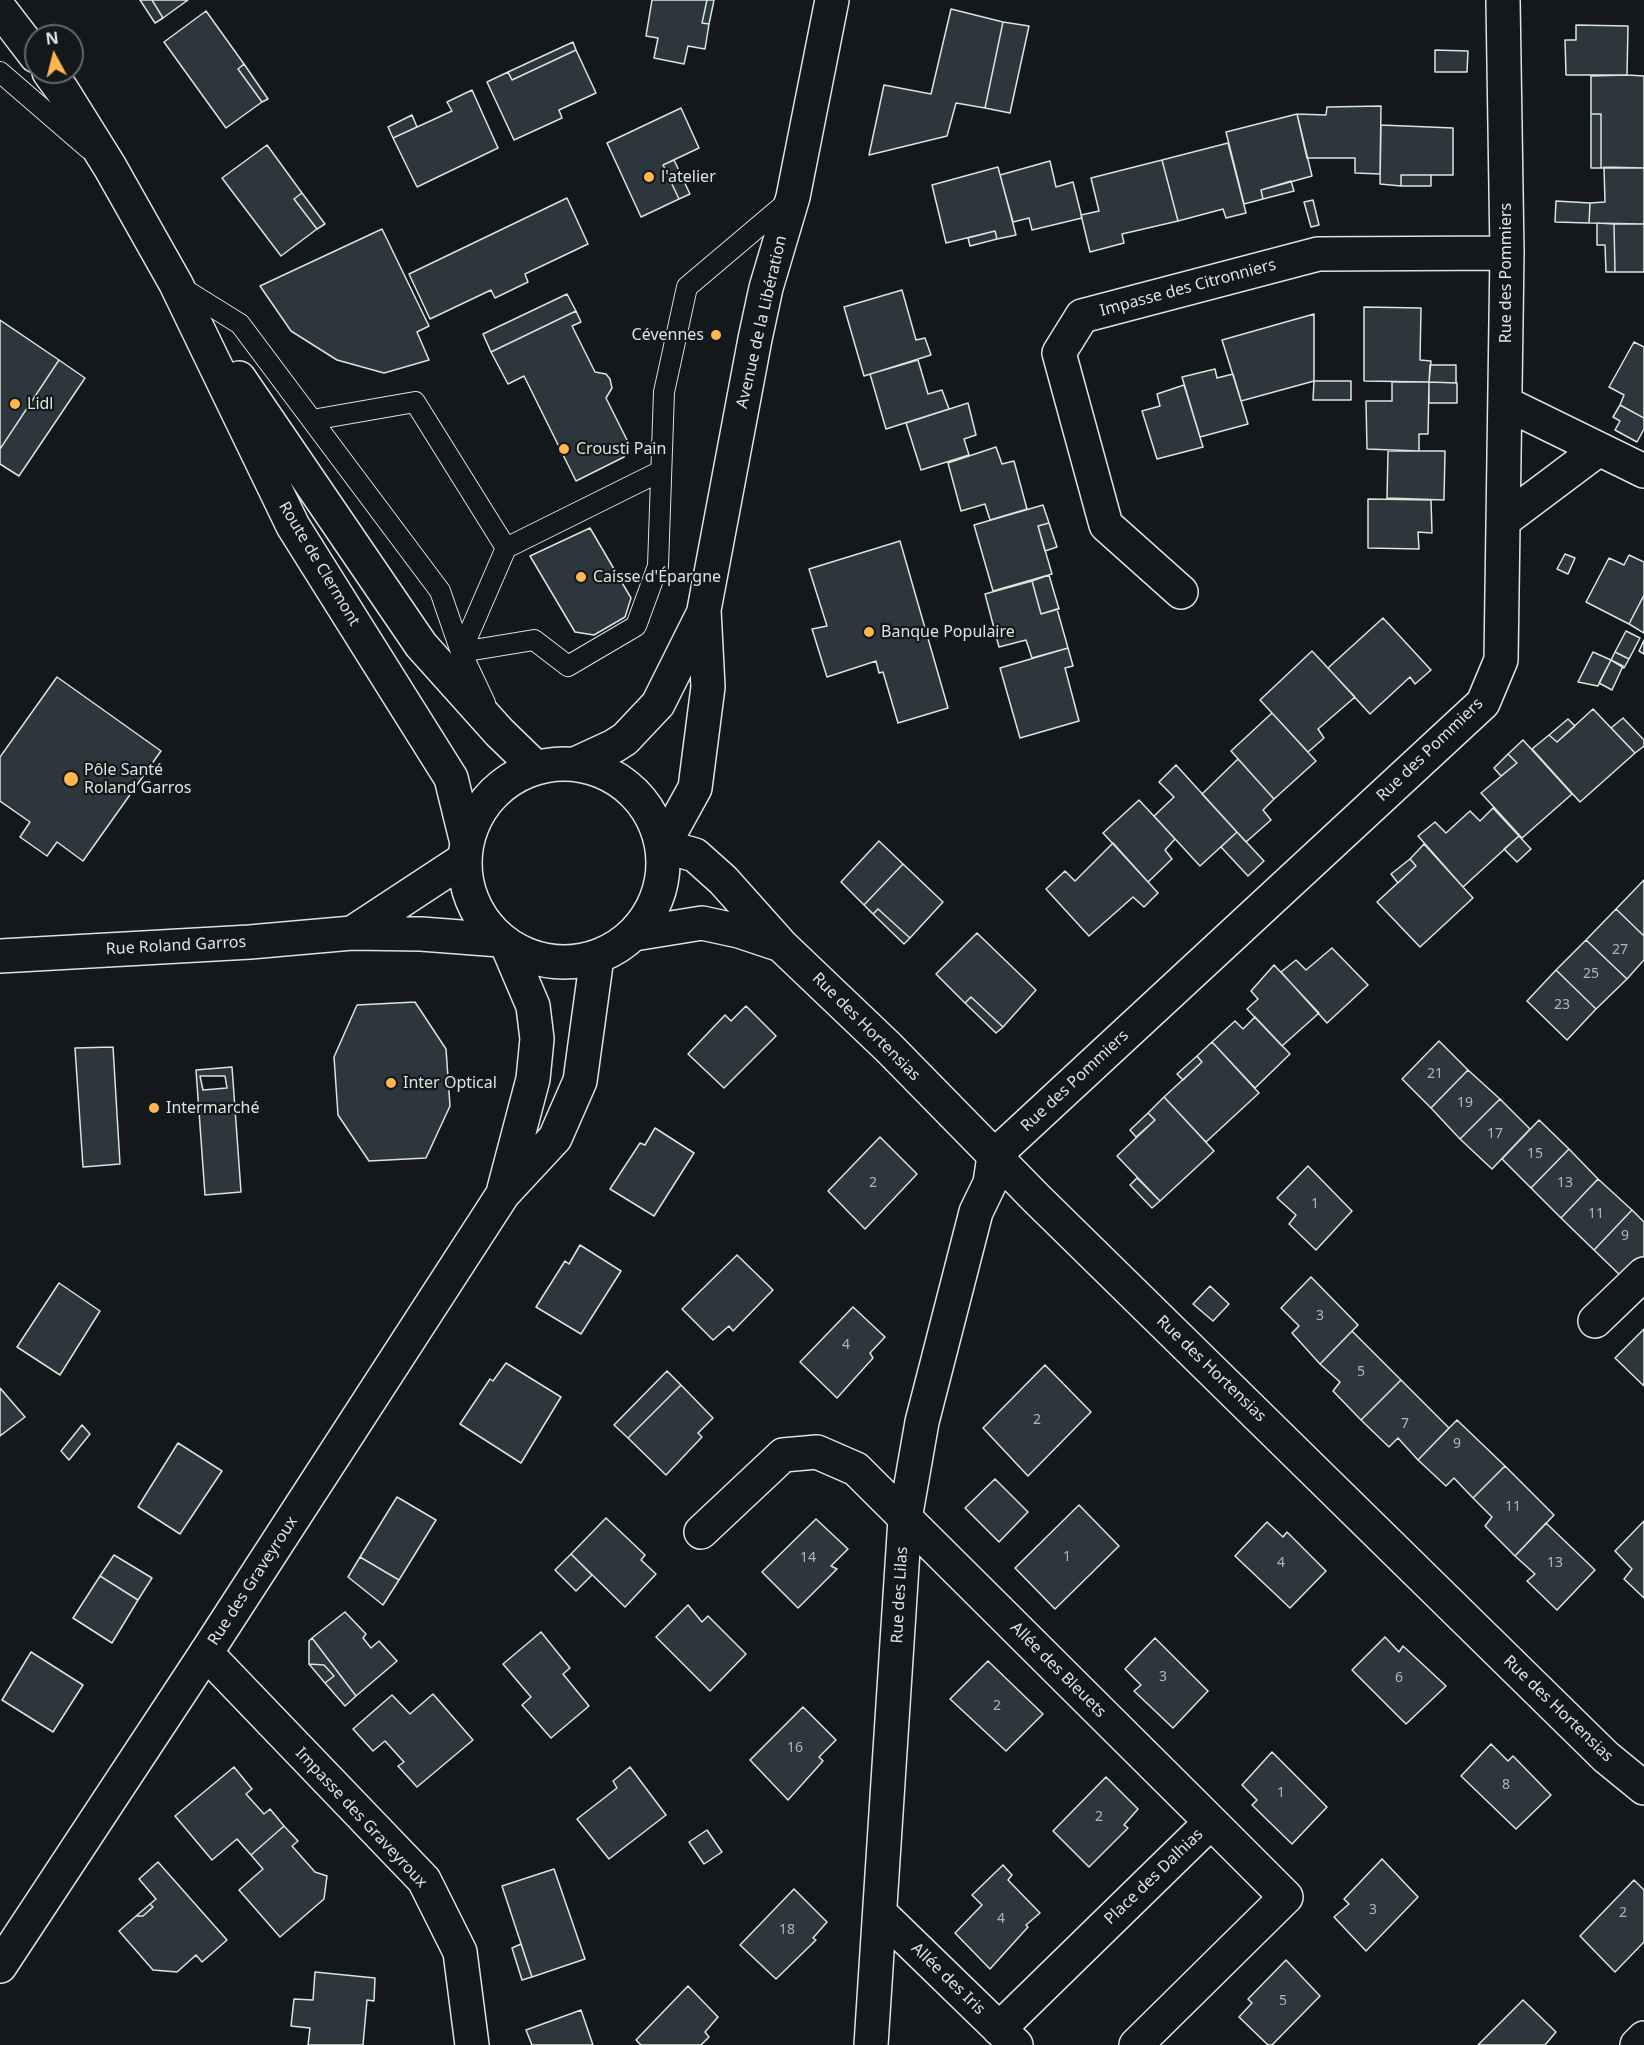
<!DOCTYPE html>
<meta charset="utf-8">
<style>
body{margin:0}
#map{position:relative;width:1644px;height:2045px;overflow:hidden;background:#14181c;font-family:"Noto Sans",sans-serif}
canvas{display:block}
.north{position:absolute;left:24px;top:24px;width:60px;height:60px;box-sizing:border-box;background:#14181c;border:2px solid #626a69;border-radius:50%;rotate:353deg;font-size:16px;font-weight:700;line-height:24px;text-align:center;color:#d8e6dc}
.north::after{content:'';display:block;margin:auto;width:21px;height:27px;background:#ffb74d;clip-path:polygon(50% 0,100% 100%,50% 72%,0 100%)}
</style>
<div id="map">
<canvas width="1644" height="2045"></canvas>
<div class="north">N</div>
</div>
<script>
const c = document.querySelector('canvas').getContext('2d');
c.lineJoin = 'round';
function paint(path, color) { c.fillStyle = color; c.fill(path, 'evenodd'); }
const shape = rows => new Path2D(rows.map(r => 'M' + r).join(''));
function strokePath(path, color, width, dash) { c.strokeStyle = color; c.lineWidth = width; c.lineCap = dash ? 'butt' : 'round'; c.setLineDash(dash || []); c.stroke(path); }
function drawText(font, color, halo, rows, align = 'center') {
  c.font = font + ' "Noto Sans",sans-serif'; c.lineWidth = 4.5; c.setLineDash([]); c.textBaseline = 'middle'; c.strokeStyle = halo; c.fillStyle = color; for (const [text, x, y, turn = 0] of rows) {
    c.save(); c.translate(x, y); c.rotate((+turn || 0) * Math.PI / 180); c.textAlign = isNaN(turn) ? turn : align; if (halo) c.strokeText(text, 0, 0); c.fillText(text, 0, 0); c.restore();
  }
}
const building = shape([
 [140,0,152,0,163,18,155,23,140,0],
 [152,0,188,0,163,18,152,0],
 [652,0,707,0,702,23,709,24,705,49,688,46,684,64,654,58,658,38,646,36,652,0],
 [707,0,714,0,709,24,702,23,707,0],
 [951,9,1003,22,985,108,956,103,947,136,869,155,884,85,931,94,951,9],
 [206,11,244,64,238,69,262,102,226,128,164,42,206,11],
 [1003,22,1029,26,1010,113,985,108,1003,22],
 [1576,25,1628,26,1627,75,1566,75,1565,40,1576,40,1576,25],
 [573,42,576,50,512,80,508,72,573,42],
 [576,50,596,93,559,110,562,118,514,140,487,82,508,72,512,80,576,50],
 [1435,50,1468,51,1467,72,1435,72,1435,50],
 [244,64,268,99,262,102,238,69,244,64],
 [1627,75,1644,76,1644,168,1601,168,1601,114,1591,114,1591,76,1627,75],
 [472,90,498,148,417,187,393,138,452,111,447,102,472,90],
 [1381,106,1380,174,1355,173,1355,158,1307,158,1297,114,1326,115,1327,107,1381,106],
 [681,108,699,148,663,165,679,199,641,217,607,143,681,108],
 [1297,114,1312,176,1261,190,1263,199,1244,204,1226,132,1297,114],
 [1591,114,1601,114,1601,168,1591,168,1591,114],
 [412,115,417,127,393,138,388,127,412,115],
 [1381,125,1453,128,1453,175,1401,175,1401,186,1380,184,1381,125],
 [1228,143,1246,213,1226,218,1223,209,1178,221,1162,160,1228,143],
 [267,145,302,193,294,199,317,229,281,256,222,178,267,145],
 [674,160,690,194,679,199,663,165,674,160],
 [1162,160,1178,221,1122,234,1124,243,1090,252,1081,215,1099,211,1091,178,1162,160],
 [1050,161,1056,187,1073,182,1082,218,1032,230,1029,218,1013,222,1000,175,1050,161],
 [998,167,1016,235,997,239,995,231,946,243,932,185,998,167],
 [1604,167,1644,168,1644,224,1589,223,1590,203,1605,202,1604,167],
 [1401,175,1431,175,1431,186,1401,186,1401,175],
 [1291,181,1294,191,1263,199,1261,190,1291,181],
 [302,193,325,224,317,229,294,199,302,193],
 [567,198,588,244,525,274,528,282,495,298,491,290,430,319,409,274,567,198],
 [1313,200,1319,225,1311,227,1304,202,1313,200],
 [1556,201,1590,203,1589,223,1555,222,1556,201],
 [1597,223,1614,224,1615,272,1606,272,1605,245,1597,245,1597,223],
 [1614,224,1644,224,1644,272,1615,272,1614,224],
 [382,229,429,326,417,332,429,360,384,373,337,360,291,331,260,286,382,229],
 [995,231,997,239,970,246,968,238,995,231],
 [902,290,916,340,925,338,931,355,864,376,844,307,902,290],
 [567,294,576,311,491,352,483,334,567,294],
 [1364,307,1421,308,1420,360,1431,361,1429,382,1364,381,1364,307],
 [576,311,581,322,572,326,595,372,606,374,610,379,612,388,606,398,629,444,624,457,576,481,524,376,508,384,491,352,576,311],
 [1314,314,1314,381,1241,401,1222,340,1314,314],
 [0,320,59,360,0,449,0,320],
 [1634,342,1644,347,1644,418,1620,405,1624,395,1609,387,1634,342],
 [59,360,85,378,19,476,0,464,0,449,59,360],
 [918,360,928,394,942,390,949,409,886,429,870,374,918,360],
 [1430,365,1456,365,1456,383,1429,382,1430,365],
 [1215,369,1217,378,1233,374,1248,424,1200,437,1182,377,1215,369],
 [1314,381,1351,381,1351,400,1313,400,1314,381],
 [1392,382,1429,382,1428,434,1419,434,1419,451,1367,449,1366,401,1392,401,1392,382],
 [1429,382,1457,383,1457,403,1429,403,1429,382],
 [1184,385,1203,447,1157,459,1142,411,1160,406,1157,394,1184,385],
 [968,403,976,435,964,439,969,455,921,470,906,423,968,403],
 [1620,405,1644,418,1644,429,1637,442,1615,430,1620,421,1613,417,1620,405],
 [996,447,1002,464,1014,461,1027,509,990,520,985,504,961,511,948,463,996,447],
 [1388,451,1445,451,1444,500,1387,498,1388,451],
 [1368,499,1431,500,1432,533,1418,532,1419,549,1368,548,1368,499],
 [1043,505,1049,523,1038,526,1052,574,993,591,974,525,1043,505],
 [1049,523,1057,547,1045,551,1038,526,1049,523],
 [590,528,631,598,625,617,594,635,575,632,530,556,590,528],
 [900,541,948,708,898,723,883,672,879,673,876,661,827,677,812,629,827,626,809,569,900,541],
 [1565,554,1575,558,1568,574,1557,569,1565,554],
 [1629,555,1644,562,1644,595,1629,624,1586,602,1609,558,1624,565,1629,555],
 [1049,575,1059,609,1041,614,1032,581,1049,575],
 [1032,581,1041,614,1057,609,1068,648,1032,658,1026,640,999,647,985,594,1032,581],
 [1644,595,1644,633,1629,624,1644,595],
 [1383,618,1431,670,1415,684,1410,677,1370,714,1328,668,1383,618],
 [1626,631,1640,638,1629,659,1615,652,1626,631],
 [1644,640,1644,654,1639,651,1644,640],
 [1068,648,1073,666,1065,668,1079,721,1020,738,1000,668,1068,648],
 [1312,651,1355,697,1318,729,1324,738,1308,752,1260,700,1312,651],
 [1593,652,1611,660,1598,686,1578,682,1593,652],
 [1615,652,1629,659,1624,668,1611,660,1615,652],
 [1611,660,1623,666,1612,690,1599,683,1611,660],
 [57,677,161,751,83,861,57,842,47,856,20,837,30,822,0,801,0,757,57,677],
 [1593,709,1635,753,1580,802,1532,749,1549,735,1557,742,1593,709],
 [1272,713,1316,761,1274,799,1231,751,1272,713],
 [1623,718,1644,740,1644,746,1635,753,1611,728,1623,718],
 [1568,719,1575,726,1557,742,1549,735,1568,719],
 [1523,740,1572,794,1522,838,1481,793,1517,763,1508,754,1523,740],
 [1508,754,1517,763,1501,776,1494,768,1508,754],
 [1238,759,1274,799,1263,810,1271,820,1246,842,1202,794,1238,759],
 [1176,765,1237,832,1200,866,1154,816,1174,797,1159,782,1176,765],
 [1139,800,1175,839,1165,850,1172,859,1148,882,1103,833,1139,800],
 [1493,808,1519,836,1463,887,1418,836,1435,822,1446,833,1470,811,1480,821,1493,808],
 [1237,832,1264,861,1248,876,1221,847,1237,832],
 [1519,836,1531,849,1517,862,1504,849,1519,836],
 [879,841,903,864,864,905,841,882,879,841],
 [1113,843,1158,893,1144,907,1133,897,1089,936,1046,889,1065,871,1075,881,1113,843],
 [1424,844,1473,898,1420,947,1377,902,1416,866,1410,859,1424,844],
 [1410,859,1416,866,1398,883,1391,874,1410,859],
 [903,864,943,902,910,938,878,909,873,914,864,905,903,864],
 [1644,880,1644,936,1616,909,1644,880],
 [878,909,910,938,904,944,873,914,878,909],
 [1616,909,1644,936,1644,960,1627,979,1586,940,1616,909],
 [977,933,1036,990,1003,1027,971,997,965,1003,936,974,977,933],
 [1586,940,1627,979,1596,1009,1556,970,1586,940],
 [1332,948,1368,985,1327,1023,1281,972,1296,960,1306,970,1332,948],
 [1274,965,1319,1013,1282,1046,1247,1009,1258,999,1251,991,1274,965],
 [1556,970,1596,1009,1567,1040,1527,1001,1556,970],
 [971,997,1003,1027,996,1033,965,1003,971,997],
 [415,1002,446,1049,450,1106,426,1158,369,1161,338,1115,334,1057,357,1005,415,1002],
 [746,1006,776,1036,724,1088,688,1054,725,1015,731,1021,746,1006],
 [1255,1017,1290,1054,1255,1088,1212,1042,1235,1021,1243,1029,1255,1017],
 [1439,1041,1468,1070,1431,1108,1402,1079,1439,1041],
 [1212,1042,1259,1093,1206,1142,1164,1097,1202,1062,1197,1056,1212,1042],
 [113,1047,120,1164,83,1167,75,1048,113,1047],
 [1197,1056,1202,1062,1183,1080,1177,1074,1197,1056],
 [232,1067,241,1192,205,1195,196,1070,232,1067],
 [1468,1070,1500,1099,1460,1139,1431,1108,1468,1070],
 [200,1076,225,1076,227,1088,203,1090,200,1076],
 [1164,1097,1214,1151,1160,1201,1117,1156,1155,1120,1148,1113,1164,1097],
 [1500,1099,1530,1129,1492,1169,1460,1139,1500,1099],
 [1148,1113,1155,1120,1136,1137,1130,1130,1148,1113],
 [1539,1120,1569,1149,1531,1188,1502,1159,1539,1120],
 [655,1128,694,1153,654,1216,610,1189,640,1143,645,1145,655,1128],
 [880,1137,917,1174,865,1229,828,1191,880,1137],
 [1569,1149,1598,1179,1561,1218,1531,1188,1569,1149],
 [1308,1166,1352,1211,1316,1250,1289,1224,1296,1215,1277,1198,1308,1166],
 [1137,1178,1160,1201,1152,1208,1130,1185,1137,1178],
 [1598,1179,1632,1210,1594,1250,1561,1218,1598,1179],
 [1632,1210,1644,1222,1644,1256,1623,1278,1594,1250,1632,1210],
 [580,1245,621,1271,581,1334,536,1307,565,1261,569,1264,580,1245],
 [737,1255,773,1290,733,1331,729,1326,713,1340,682,1309,737,1255],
 [1311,1277,1358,1325,1320,1364,1292,1333,1299,1326,1281,1308,1311,1277],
 [59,1283,100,1311,60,1375,17,1347,59,1283],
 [1210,1286,1229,1304,1213,1321,1193,1304,1210,1286],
 [853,1307,885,1337,870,1353,873,1358,837,1398,800,1362,853,1307],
 [1644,1329,1644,1386,1615,1358,1644,1329],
 [1352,1331,1401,1380,1361,1420,1333,1391,1340,1382,1320,1364,1352,1331],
 [506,1363,561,1397,521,1463,460,1424,490,1379,493,1381,506,1363],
 [1045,1365,1091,1412,1028,1476,983,1428,1045,1365],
 [667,1371,681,1385,628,1438,614,1425,667,1371],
 [1401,1380,1449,1428,1418,1460,1398,1438,1389,1447,1361,1420,1401,1380],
 [681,1385,713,1418,698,1433,702,1437,666,1475,628,1438,681,1385],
 [0,1388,25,1417,0,1436,0,1388],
 [1457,1420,1505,1466,1473,1498,1454,1478,1446,1486,1418,1460,1457,1420],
 [82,1425,90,1434,69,1460,61,1451,82,1425],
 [178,1443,222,1471,180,1534,138,1507,178,1443],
 [1505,1466,1554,1515,1515,1556,1485,1526,1492,1517,1473,1498,1505,1466],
 [995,1479,1028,1512,999,1542,965,1508,995,1479],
 [397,1497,436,1520,399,1580,360,1557,397,1497],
 [1079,1505,1119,1546,1055,1609,1015,1568,1079,1505],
 [606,1518,645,1555,641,1560,656,1574,625,1607,571,1554,606,1518],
 [816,1519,848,1549,831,1566,837,1569,798,1608,762,1572,816,1519],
 [1644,1521,1644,1598,1624,1579,1632,1569,1615,1551,1644,1521],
 [1267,1522,1283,1537,1287,1532,1326,1571,1290,1608,1235,1556,1267,1522],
 [1546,1523,1595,1570,1557,1610,1527,1581,1535,1574,1515,1556,1546,1523],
 [571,1554,592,1575,576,1591,555,1570,571,1554],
 [114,1555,152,1578,138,1600,100,1576,114,1555],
 [360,1557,399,1580,383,1605,348,1577,360,1557],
 [100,1576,138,1600,112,1643,73,1618,100,1576],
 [688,1605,702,1622,708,1616,746,1654,710,1691,656,1637,688,1605],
 [345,1612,366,1634,363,1638,371,1648,379,1641,397,1661,356,1696,312,1638,345,1612],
 [541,1632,570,1668,563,1674,589,1706,551,1738,522,1705,531,1697,503,1664,541,1632],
 [1385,1637,1399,1652,1403,1646,1446,1686,1406,1724,1352,1670,1385,1637],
 [312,1638,356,1696,345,1706,325,1683,334,1676,324,1665,309,1664,309,1641,312,1638],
 [1155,1638,1208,1691,1173,1728,1134,1691,1141,1685,1125,1669,1155,1638],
 [31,1652,83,1685,53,1732,2,1700,31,1652],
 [988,1661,1043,1714,1006,1751,950,1699,988,1661],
 [309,1664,324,1665,334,1676,325,1683,309,1664],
 [433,1694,473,1740,417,1787,398,1766,404,1762,385,1741,373,1751,353,1729,392,1695,410,1714,433,1694],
 [803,1707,836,1740,819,1757,823,1761,788,1800,750,1760,803,1707],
 [1491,1744,1508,1761,1513,1756,1551,1795,1516,1829,1461,1776,1491,1744],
 [1272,1752,1327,1807,1292,1844,1252,1805,1257,1800,1242,1785,1272,1752],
 [234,1767,252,1789,246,1794,264,1814,270,1809,284,1826,251,1855,237,1839,212,1860,175,1816,234,1767],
 [630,1767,666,1815,609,1859,577,1819,617,1788,613,1781,630,1767],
 [1106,1777,1138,1809,1124,1825,1128,1828,1089,1867,1053,1831,1106,1777],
 [284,1826,298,1841,292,1846,315,1872,327,1876,324,1899,280,1937,239,1890,263,1869,251,1855,284,1826],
 [707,1830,722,1852,704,1864,689,1842,707,1830],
 [1382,1859,1418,1897,1366,1951,1334,1917,1349,1904,1344,1899,1382,1859],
 [158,1862,227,1940,202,1962,196,1955,177,1972,153,1970,119,1931,136,1916,143,1916,153,1907,150,1904,156,1899,139,1879,158,1862],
 [1003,1865,1012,1875,1008,1880,1040,1913,1026,1925,1028,1927,990,1969,955,1933,982,1905,972,1895,1003,1865],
 [554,1869,585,1959,532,1977,502,1886,554,1869],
 [1634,1880,1644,1890,1644,1942,1615,1972,1580,1936,1634,1880],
 [794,1889,827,1922,813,1938,816,1940,776,1979,740,1945,794,1889],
 [150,1904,153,1907,143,1916,136,1916,150,1904],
 [521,1944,532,1977,522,1980,512,1948,521,1944],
 [1286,1960,1320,1996,1272,2045,1268,2045,1239,2017,1252,2003,1248,1999,1286,1960],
 [315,1972,375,1978,374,2001,367,2000,363,2045,308,2045,310,2028,291,2026,294,1999,313,2000,315,1972],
 [688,1986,718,2017,705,2032,709,2037,701,2045,641,2045,636,2040,688,1986],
 [1523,2000,1556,2032,1545,2045,1478,2045,1523,2000],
 [581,2010,593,2045,532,2045,526,2030,581,2010]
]);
paint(building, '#2c363c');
strokePath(building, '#d8e6dc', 1.5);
const service = shape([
 [0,72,89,149],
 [179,286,240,324,440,591,461,652,485,703],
 [312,420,415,402,506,548,461,652],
 [506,548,661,471],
 [461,652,534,640,568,666,636,626,658,566,664,392,687,287,791,199]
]);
const minor = shape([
 [1505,403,1644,471],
 [1503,521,1599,449],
 [1181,592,1106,525,1059,353,1082,316,1318,254,1507,253],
 [575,764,614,746,625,739,658,704,704,612],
 [663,846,695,788,708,687,704,610,755,339,766,288,793,197,832,0],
 [352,933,463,860],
 [0,956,250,942,352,933,421,934,500,940],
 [1595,1321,1644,1274],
 [701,1532,783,1455,817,1452,856,1469,1211,1822],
 [206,1653,424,1880,460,1952,472,2045],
 [881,1914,1016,2045],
 [999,2029,1211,1822,1286,1897,1136,2045],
 [871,2045,905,1519,922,1422,976,1212,990,1183,994,1156,1483,703,1501,660,1507,253,1503,0],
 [1637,2045,1644,2038]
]);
const secondary = shape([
 [0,9,36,56],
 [49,72,62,90,110,167,176,284,293,526,451,778,466,839],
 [239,378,421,645,499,732,535,767],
 '465 863a99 99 0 1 1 198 0a99 99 0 1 1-198 0Z',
 [663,846,695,855,723,880,782,946,889,1048,1036,1198,1606,1757,1644,1788],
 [634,934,702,923,739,931,781,945],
 [504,1189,533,1079,537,1039,533,1006,507,945],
 [0,1966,206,1653,503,1194,555,1138,580,1081,597,957]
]);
strokePath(service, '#d8e6dc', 22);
strokePath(minor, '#d8e6dc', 36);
strokePath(secondary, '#d8e6dc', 36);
strokePath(service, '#14181c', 20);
strokePath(minor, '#14181c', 33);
strokePath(secondary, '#14181c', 33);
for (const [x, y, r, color] of [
 [649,177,6,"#ffb74d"],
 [716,335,6,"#ffb74d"],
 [15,404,6,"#ffb74d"],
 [564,449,6,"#ffb74d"],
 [581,577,6,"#ffb74d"],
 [869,632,6,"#ffb74d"],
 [71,779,8,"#ffb74d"],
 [391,1083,6,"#ffb74d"],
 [154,1108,6,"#ffb74d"]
]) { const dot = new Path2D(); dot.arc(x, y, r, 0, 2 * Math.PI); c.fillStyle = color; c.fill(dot); strokePath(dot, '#14181c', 2); }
drawText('14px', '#adbab4', null, [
 ["27",1620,950],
 ["25",1591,974],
 ["23",1562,1005],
 ["21",1435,1074],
 ["19",1465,1103],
 ["17",1495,1134],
 ["15",1535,1154],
 ["2",873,1183],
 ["13",1565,1183],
 ["1",1315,1204],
 ["11",1596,1214],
 ["9",1625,1236],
 ["3",1320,1316],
 ["4",846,1345],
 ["5",1361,1372],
 ["2",1037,1420],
 ["7",1405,1424],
 ["9",1457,1444],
 ["11",1513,1507],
 ["1",1067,1557],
 ["14",808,1558],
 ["4",1281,1563],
 ["13",1555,1563],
 ["3",1163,1677],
 ["6",1399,1678],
 ["2",997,1706],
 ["16",795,1748],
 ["8",1506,1785],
 ["1",1281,1793],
 ["2",1099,1817],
 ["3",1373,1910],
 ["2",1623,1913],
 ["4",1001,1919],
 ["18",787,1930],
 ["5",1283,2001]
]);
drawText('16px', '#d8e6dc', '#14181c', [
 ["l'atelier",661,177],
 ["Cévennes",704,335,"right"],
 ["Lidl",27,404],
 ["Crousti Pain",576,449],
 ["Caisse d'Épargne",593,577],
 ["Banque Populaire",881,632],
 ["Pôle Santé",84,770],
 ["Roland Garros",84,788],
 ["Inter Optical",403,1083],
 ["Intermarché",166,1108]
], 'left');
drawText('16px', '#d8e6dc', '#14181c', [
 ["Rue des Pommiers",1506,273,-90],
 ["Impasse des Citronniers",1188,288,-15],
 ["Avenue de la Libération",762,322,-77],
 ["Route de Clermont",319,564,59],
 ["Rue des Pommiers",1430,750,-44],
 ["Rue Roland Garros",176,946,-3],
 ["Rue des Hortensias",866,1027,45],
 ["Rue des Pommiers",1075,1081,-43],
 ["Rue des Hortensias",1211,1369,44],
 ["Rue des Graveyroux",253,1581,-57],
 ["Rue des Lilas",900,1595,-87],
 ["Allée des Bleuets",1058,1670,45],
 ["Rue des Hortensias",1558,1709,44],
 ["Impasse des Graveyroux",361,1818,47],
 ["Place des Dalhias",1154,1877,-44],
 ["Allée des Iris",948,1979,44]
]);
</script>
